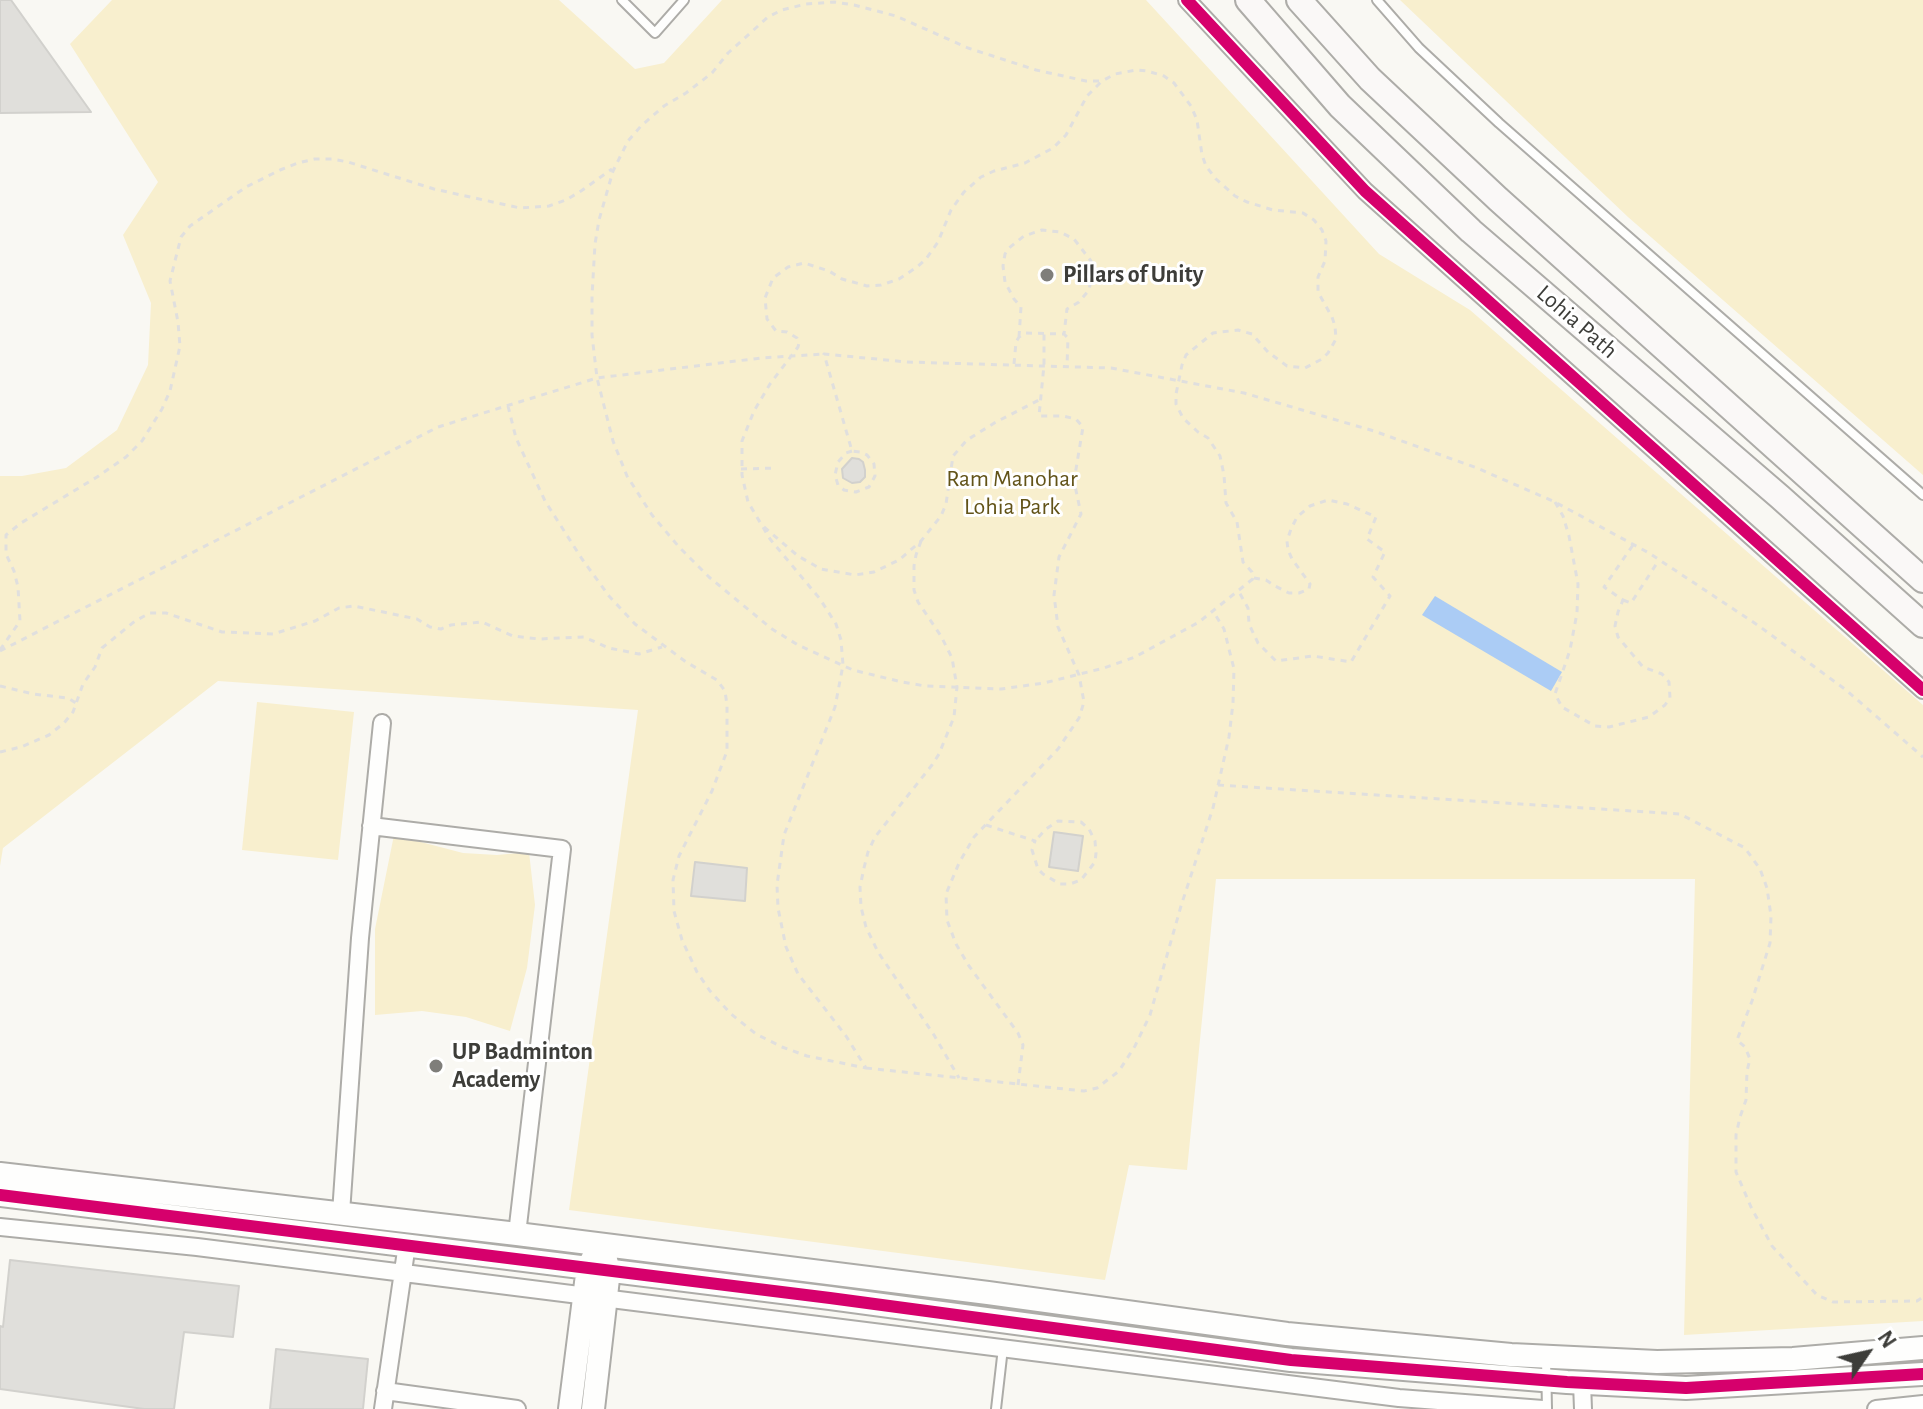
<!DOCTYPE html>
<style>
body{margin:0}
#map{position:relative;width:1923px;height:1409px;overflow:hidden;background:#f9f8f3;font-family:"Alegreya Sans",sans-serif}
canvas{display:block}
.north{position:absolute;left:1827px;top:1313px;width:80px;height:80px;-webkit-text-stroke:6px #fff;paint-order:stroke;rotate:56deg;font-size:22px;font-weight:700;line-height:32px;text-align:center;color:#3d3d39}
.north::after{content:'';display:block;margin:auto;width:28px;height:36px;background:#3d3d39;clip-path:polygon(50% 0,100% 100%,50% 72%,0 100%)}
</style>
<div id="map">
<canvas width="1923" height="1409"></canvas>
<div class="north">N</div>
</div>
<script>
const c = document.querySelector('canvas').getContext('2d');
c.lineJoin = 'round';
function paint(path, color) { c.fillStyle = color; c.fill(path, 'evenodd'); }
const shape = rows => new Path2D(rows.map(r => 'M' + r).join(''));
function strokePath(path, color, width, dash) { c.strokeStyle = color; c.lineWidth = width; c.lineCap = dash ? 'butt' : 'round'; c.setLineDash(dash || []); c.stroke(path); }
function drawText(font, color, halo, rows, align = 'center') {
  c.font = font + ' "Alegreya Sans",sans-serif'; c.lineWidth = 6; c.setLineDash([]); c.textBaseline = 'middle'; c.strokeStyle = halo; c.fillStyle = color; for (const [text, x, y, turn = 0] of rows) {
    c.save(); c.translate(x, y); c.rotate((+turn || 0) * Math.PI / 180); c.textAlign = isNaN(turn) ? turn : align; if (halo) c.strokeText(text, 0, 0); c.fillText(text, 0, 0); c.restore();
  }
}
paint(shape([
 [112,0,559,0,635,69,664,63,722,0,1146,0,1379,254,1470,310,1923,705,1923,1321,1684,1335,1695,879,1216,879,1187,1170,1129,1165,1105,1280,569,1210,638,710,218,681,3,848,0,866,0,476,22,476,66,468,117,430,148,365,151,303,123,235,158,182,70,44],
 [1400,0,1923,0,1923,475,1628,217],
 [257,702,354,712,338,860,242,850],
 [394,835,463,853,497,855,529,852,535,905,527,968,510,1031,466,1017,422,1011,375,1015,375,929]
]), '#f8efce');
paint(shape([
 [1435,596,1562,672,1551,691,1422,615]
]), '#abccf5');
const building = shape([
 [0,0,11,0,91,112,0,113,0,0],
 [852,458,859,459,863,462,865,470,865,477,860,482,852,483,843,478,842,469,852,458],
 [1054,832,1083,836,1078,871,1049,867,1054,832],
 [695,862,747,868,745,901,691,896,695,862],
 [10,1260,239,1286,233,1337,184,1332,174,1409,144,1409,0,1389,0,1326,3,1327,10,1260],
 [276,1349,368,1359,363,1409,270,1409,276,1349]
]);
paint(building, '#e0dfdb');
strokePath(building, '#d2d1cd', 2);
const service = shape([
 [622,0,655,33,684,0],
 [1377,0,1419,48,1499,123,1923,495],
 [1546,1358,1547,1409],
 [996,1409,1003,1348]
]);
const minor = shape([
 [1187,0,1365,191,1923,690],
 [371,826,562,849,517,1234],
 [341,1213,360,938,382,723],
 [0,1227,197,1247,1399,1398,1543,1409],
 [1582,1383,1583,1409],
 [385,1391,517,1409],
 [383,1409,407,1244],
 [1876,1409,1923,1404]
]);
const tertiary = shape([
 [0,1174,517,1234,988,1293,1287,1334,1511,1355,1657,1362,1793,1359,1923,1348],
 [0,1195,830,1298,1291,1360,1567,1382,1686,1388,1923,1374],
 [570,1409,588,1267,594,1256],
 [593,1409,609,1270,605,1257]
]);
const secondary = shape([
 [1248,0,1340,106,1471,231,1780,497,1923,625],
 [1299,0,1370,79,1498,199,1923,580]
]);
strokePath(service, '#adaca8', 12);
strokePath(minor, '#adaca8', 20);
strokePath(tertiary, '#adaca8', 26);
strokePath(secondary, '#adaca8', 28);
strokePath(shape([
 [1099,81,1086,81,1036,70,968,48,896,16,854,5,834,2,806,4,782,10,768,17,728,53,712,73,686,93,664,106,641,126,628,141,613,171,599,220,595,244,592,296,592,335,597,378,613,441,627,476,652,515,679,547,709,577,738,601,772,629,798,645,853,670,902,682,925,686,1001,689,1044,683,1104,668,1135,657,1199,622,1254,578],
 [1019,337,1021,307,1014,299,1005,282,1003,266,1005,254,1009,248,1024,236,1042,230,1060,232,1074,239,1091,261,1092,275,1089,290,1079,302,1067,309,1064,334],
 [1014,364,1016,342,1019,337,1026,333,1064,334,1068,338,1067,366],
 [508,406,516,438,545,501,582,559,609,596,635,624,686,662,717,680,725,691,727,705,727,751,712,791,679,856,673,880,674,911,682,940,697,972,710,991,731,1014,756,1034,782,1047,807,1056,866,1068,846,1036,798,974,786,947,778,908,777,885,784,835,835,707,843,665,841,640,836,624,820,599,770,539,748,502,742,475,742,441,754,411,770,384,798,347,799,343,797,338,787,332,776,331,767,319,765,298,773,278,788,267,804,263,829,271,842,279,867,286,881,285,899,279,917,267,926,259,938,242,951,210,964,192,981,177,994,171,1025,163,1053,148,1066,135,1087,96,1102,81,1115,74,1136,70,1147,71,1164,76,1174,83,1191,106,1197,120,1202,155,1206,166,1216,179,1235,196,1247,202,1273,210,1303,213,1314,220,1322,230,1326,241,1325,261,1318,277,1318,292,1332,317,1335,326,1336,339,1328,353,1322,359,1305,368,1287,366,1268,352,1252,334,1238,330,1213,333,1186,355,1182,365,1176,394,1176,404,1183,418,1198,432,1208,438,1220,456,1224,475,1226,503,1237,522,1243,562,1252,572,1254,578,1266,580,1275,586,1289,593,1299,593,1309,589,1310,584,1292,559,1288,550,1287,541,1291,529,1297,517,1310,506,1328,500,1347,504,1376,517,1367,539,1385,552,1373,577,1390,596,1351,662,1313,656,1276,661,1258,643,1249,624,1248,608,1239,592],
 [852,451,846,453,838,462,835,475,838,485,844,490,856,492,869,487,875,476,874,464,867,455,860,452,852,451,824,354,907,362,1111,368,1244,393,1374,431,1477,468,1555,502,1649,553,1759,626,1846,690,1923,757],
 [741,469,777,468],
 [1555,502,1563,516,1569,536,1578,584,1577,613,1570,650,1555,694,1562,707,1595,726,1609,727,1649,717,1665,705,1670,698,1669,682,1662,674,1643,667,1618,637,1615,626,1618,612,1623,600,1604,587,1633,545],
 [764,527,798,556,821,569,855,575,874,572,899,560,921,541,941,516,946,504,953,456,967,440,996,422,1041,399],
 [921,541,916,555,914,566,914,590,918,602,941,636,952,658,957,687,954,717,939,754,932,765,875,837,868,852,864,868,860,887,861,907,866,927,878,952,934,1035,959,1078],
 [1623,600,1631,603,1659,560],
 [0,650,20,621,18,587,14,571,6,554,6,535,21,523,97,477,126,457,142,441,162,409,170,391,180,346,178,322,170,281,181,237,190,226,246,187,280,170,298,163,315,159,332,159,348,162,434,189,520,208,549,206,566,200,581,191,612,169],
 [0,651,438,427,597,378,761,358,824,354],
 [0,686,33,694,68,698,76,703],
 [0,752,21,747,49,735,64,723,73,712,83,684,95,667,102,648,135,621,150,613,166,613,222,632,273,634,315,621,339,608,354,606,417,619,430,627,441,629,451,625,482,622,513,636,539,639,584,637,609,648,639,654,662,647],
 [1218,785,1680,814,1745,848,1760,869,1767,888,1771,916,1770,943,1752,1001,1737,1040,1745,1047,1750,1059,1747,1071,1746,1100,1740,1117,1736,1135,1736,1172,1751,1207,1772,1246,1817,1295,1833,1302,1917,1301,1923,1297],
 [986,825,1035,841,1032,850,1038,869,1043,874,1060,884,1070,884,1081,880,1095,862,1096,853,1095,841,1089,829,1081,822,1058,821,1046,829,1035,841],
 [866,1068,1084,1091,1097,1088,1119,1071,1135,1046,1150,1015,1181,906,1213,808,1229,737,1233,703,1234,669,1224,629,1213,611],
 [1018,1085,1023,1045,1018,1033,969,966,956,944,947,920,946,894,959,863,974,837,1058,749,1079,718,1084,702,1079,675,1058,627,1054,595,1059,557,1081,514,1074,481,1083,427,1076,419,1063,416,1039,416,1044,365,1044,333]
]), '#e0dfde', 3, [6, 6]);
strokePath(service, '#fefefd', 8);
strokePath(minor, '#fefefd', 16);
strokePath(tertiary, '#fefefd', 22);
strokePath(secondary, '#faf8f7', 24);
strokePath(shape([
 [1187,0,1365,191,1923,690],
 [0,1195,830,1298,1291,1360,1567,1382,1686,1388,1923,1374]
]), '#d6006c', 12);
for (const [x, y, r, color] of [
 [1047,275,8,"#7f7e7a"],
 [436,1066,8,"#7f7e7a"]
]) { const dot = new Path2D(); dot.arc(x, y, r, 0, 2 * Math.PI); c.fillStyle = color; c.fill(dot); strokePath(dot, '#fff', 3); }
drawText('bold 24px', '#3d3d39', '#fff', [
 ["Pillars of Unity",1063,275],
 ["UP Badminton",452,1052],
 ["Academy",452,1080]
], 'left');
drawText('24px', '#3d3d39', '#fff', [
 ["Lohia Path",1577,322,41]
]);
drawText('24px', '#625318', '#fff', [
 ["Ram Manohar",1012,479],
 ["Lohia Park",1012,507]
]);
</script>
